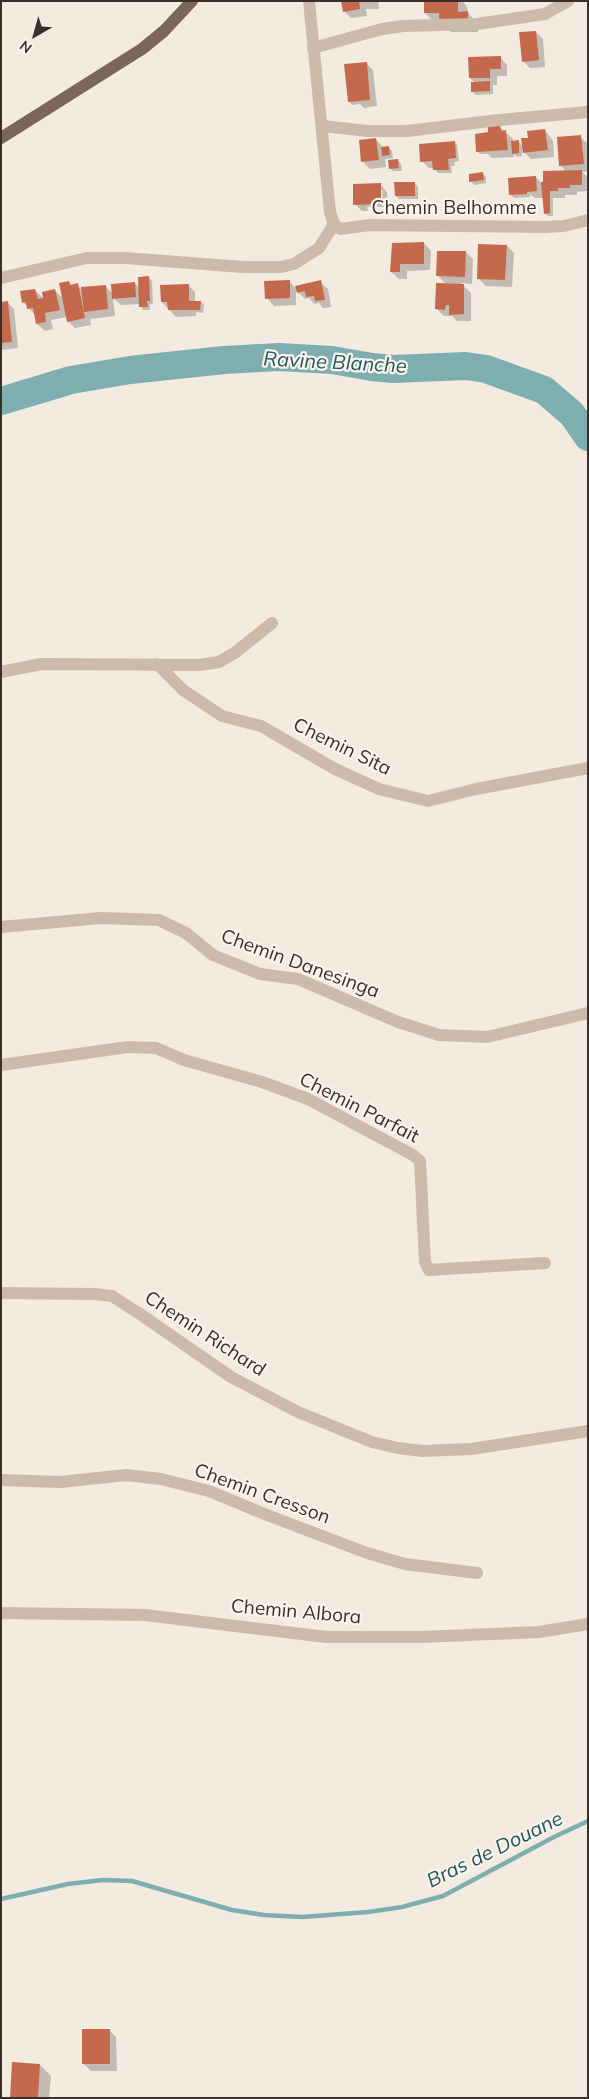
<!DOCTYPE html>
<style>
body{margin:0}
#map{position:relative;width:589px;height:2099px;overflow:hidden;background:#f3eae0;font-family:Mulish,sans-serif}
canvas{display:block}
.frame{position:absolute;inset:0;border:2px solid #3a2f2a;pointer-events:none}
.north{position:absolute;left:10px;top:10px;width:50px;height:50px;-webkit-text-stroke:4px #faf4ed;paint-order:stroke;rotate:218deg;font-size:14px;font-weight:700;line-height:20px;text-align:center;color:#3a2f2a}
.north::after{content:'';display:block;margin:auto;width:18px;height:22px;background:#3a2f2a;clip-path:polygon(50% 0,100% 100%,50% 72%,0 100%)}
</style>
<div id="map">
<canvas width="589" height="2099"></canvas>
<div class="frame"></div>
<div class="north">N</div>
</div>
<script>
const c = document.querySelector('canvas').getContext('2d');
c.lineJoin = 'round';
function paint(path, color) { c.fillStyle = color; c.fill(path, 'evenodd'); }
const shape = rows => new Path2D(rows.map(r => 'M' + r).join(''));
function strokePath(path, color, width, dash) { c.strokeStyle = color; c.lineWidth = width; c.lineCap = dash ? 'butt' : 'round'; c.setLineDash(dash || []); c.stroke(path); }
function drawText(font, color, halo, rows, align = 'center') {
  c.font = font + ' Mulish,sans-serif'; c.lineWidth = 4.5; c.setLineDash([]); c.textBaseline = 'middle'; c.strokeStyle = halo; c.fillStyle = color; for (const [text, x, y, turn = 0] of rows) {
    c.save(); c.translate(x, y); c.rotate((+turn || 0) * Math.PI / 180); c.textAlign = isNaN(turn) ? turn : align; if (halo) c.strokeText(text, 0, 0); c.fillText(text, 0, 0); c.restore();
  }
}
paint(shape([
 [343,1,378,1,379,9,366,9,367,16,351,18,344,11],
 [425,1,462,1,466,5,469,14,478,24,478,32,451,32,443,24,436,24,425,13],
 [536,32,543,39,545,67,530,68,523,61],
 [500,57,507,65,507,76,497,76,497,85,493,85,493,94,476,95,472,91,475,83,470,78],
 [366,63,373,70,377,106,364,108,360,104,352,105,349,101],
 [500,127,513,139,513,142,518,141,523,147,529,139,545,130,553,141,554,157,531,159,522,150,522,156,517,157,514,154,514,157,492,158,488,154,480,154,477,151,491,133],
 [580,137,588,144,588,171,582,172,588,177,588,191,577,192,577,195,565,195,565,198,553,198,553,216,548,216,545,213,544,198,535,198,530,194,530,197,514,198,511,195,536,177,543,185,566,171,561,166],
 [376,139,383,148,389,148,392,151,393,158,385,159,386,167,370,169,363,162],
 [454,142,457,145,459,161,454,162,455,166,451,166,452,173,438,173,434,168,429,168,422,161],
 [398,160,401,164,402,171,393,171,390,168],
 [482,173,486,177,486,183,474,185,471,181],
 [414,183,418,187,418,199,399,199,396,196],
 [380,184,387,192,388,204,384,204,384,207,367,207,368,211,362,211,355,204],
 [380,190,382,190,383,203,380,203],
 [424,243,431,251,430,270,407,271,407,279,399,279,391,272,393,244],
 [479,246,507,246,514,253,512,287,486,286,479,279],
 [466,252,473,259,472,284,461,283,471,293,471,321,457,321,452,316,444,316,437,309,447,285,438,276],
 [149,278,152,281,153,304,150,304,150,310,143,310,140,304,121,305,113,298,115,316,90,319,91,325,75,328,68,321,67,317,51,320,53,329,45,331,37,324,36,316,23,302,35,290,45,300,55,291,64,299,69,282,72,286,77,285,81,289,105,286,113,294,135,283,139,288],
 [289,281,297,290,320,282,328,289,331,307,323,308,319,303,314,304,309,298,305,299,296,290,296,305,274,306,267,298],
 [188,285,195,292,195,302,201,302,204,305,203,313,196,312,196,316,176,317,162,302],
 [7,302,14,309,18,348,1,350,1,303],
 [109,2030,116,2037,117,2071,91,2071,84,2064],
 [40,2065,51,2076,49,2098,11,2098]
]), '#0003');
strokePath(shape([
 [1,1899,68,1884,103,1880,132,1881,232,1910,264,1915,302,1917,368,1912,402,1907,443,1896,554,1837,588,1821]
]), '#7faeb0', 4.5);
strokePath(shape([
 [1,401,71,380,130,370,224,360,279,357,332,360,372,367,393,369,466,366,486,369,544,390,572,414,588,437]
]), '#7faeb0', 28);
paint(shape([
 [341,1,359,1,360,9,343,12],
 [424,1,458,1,458,12,468,11,468,22,439,22,439,13,424,13],
 [536,31,539,60,522,62,519,32],
 [501,56,501,69,490,69,490,78,469,78,468,57],
 [367,62,370,100,348,102,344,64],
 [490,81,490,91,471,92,471,82],
 [500,125,501,131,506,130,508,150,476,152,475,134,488,132,488,126],
 [545,129,548,150,523,153,521,138,528,138,527,131],
 [581,135,584,164,559,166,557,137],
 [376,138,379,160,361,162,359,140],
 [519,140,519,153,512,154,511,141],
 [455,141,456,158,448,159,449,170,433,170,432,161,420,162,419,144],
 [389,146,390,155,382,156,381,147],
 [398,159,399,168,389,169,388,160],
 [582,170,582,185,570,185,570,188,558,188,558,191,550,191,550,213,544,214,541,182,543,182,543,171],
 [483,172,484,180,469,182,469,174],
 [536,176,537,191,527,192,527,194,509,195,508,178],
 [394,182,415,182,415,196,395,196],
 [381,183,381,204,353,205,353,184],
 [424,242,424,264,400,264,400,272,390,272,392,243],
 [478,244,507,245,505,280,477,279],
 [437,251,466,251,465,277,436,276],
 [149,276,150,301,147,301,148,307,139,307,138,277],
 [290,280,290,298,265,299,264,281],
 [321,280,325,300,315,301,314,296,306,297,305,291,297,293,295,286],
 [69,281,70,285,78,283,85,318,67,322,59,283],
 [135,282,136,297,112,299,111,284],
 [436,283,464,284,464,314,449,315,449,305,446,305,445,310,435,309],
 [189,284,189,301,201,301,200,310,168,310,167,302,161,302,160,285],
 [106,285,108,309,84,312,81,287],
 [35,289,38,299,43,298,42,292,55,289,60,310,45,313,46,322,36,324,33,308,27,309,26,302,22,303,20,291],
 [8,301,12,342,1,343,1,302],
 [82,2029,110,2029,110,2064,82,2064],
 [12,2062,40,2064,38,2098,10,2098]
]), '#c5694c');
strokePath(shape([
 [309,1,330,212,334,224,340,229,370,225,544,227,564,226,588,220],
 [313,48,382,29,403,26,477,24,545,14,568,1],
 [322,126,368,131,407,131,499,120,588,112],
 [1,278,87,258,125,258,243,267,281,267,294,264,319,248,334,224],
 [157,664,183,690,222,716,261,726,335,769,379,789,428,801,476,789,588,768],
 [1,672,41,664,199,665,219,662,236,652,272,623],
 [1,927,101,918,159,920,186,933,213,955,260,974,298,979,398,1022,439,1035,487,1037,588,1013],
 [1,1065,128,1047,156,1048,184,1060,262,1082,308,1099,413,1155,420,1161,425,1262,429,1270,545,1263],
 [1,1293,94,1294,112,1296,140,1314,231,1377,298,1412,372,1442,398,1448,422,1451,471,1449,588,1431],
 [1,1480,60,1482,126,1475,161,1479,209,1491,267,1515,367,1553,405,1564,477,1573],
 [1,1613,145,1615,326,1637,421,1637,539,1632,588,1624]
]), '#ccbaab', 12);
strokePath(shape([
 [1,138,142,49,164,31,192,1]
]), '#7b665c', 12);
drawText('19px', '#3a2f2a', '#faf4ed', [
 ["Chemin Belhomme",454,208],
 ["Chemin Sita",342,747,26],
 ["Chemin Danesinga",300,964,20],
 ["Chemin Parfait",359,1108,27],
 ["Chemin Richard",205,1334,33],
 ["Chemin Cresson",262,1494,20],
 ["Chemin Albora",296,1612,5]
]);
drawText('italic 20px', '#20575b', '#faf4ed', [
 ["Ravine Blanche",335,363,3],
 ["Bras de Douane",495,1850,-26]
]);
</script>
